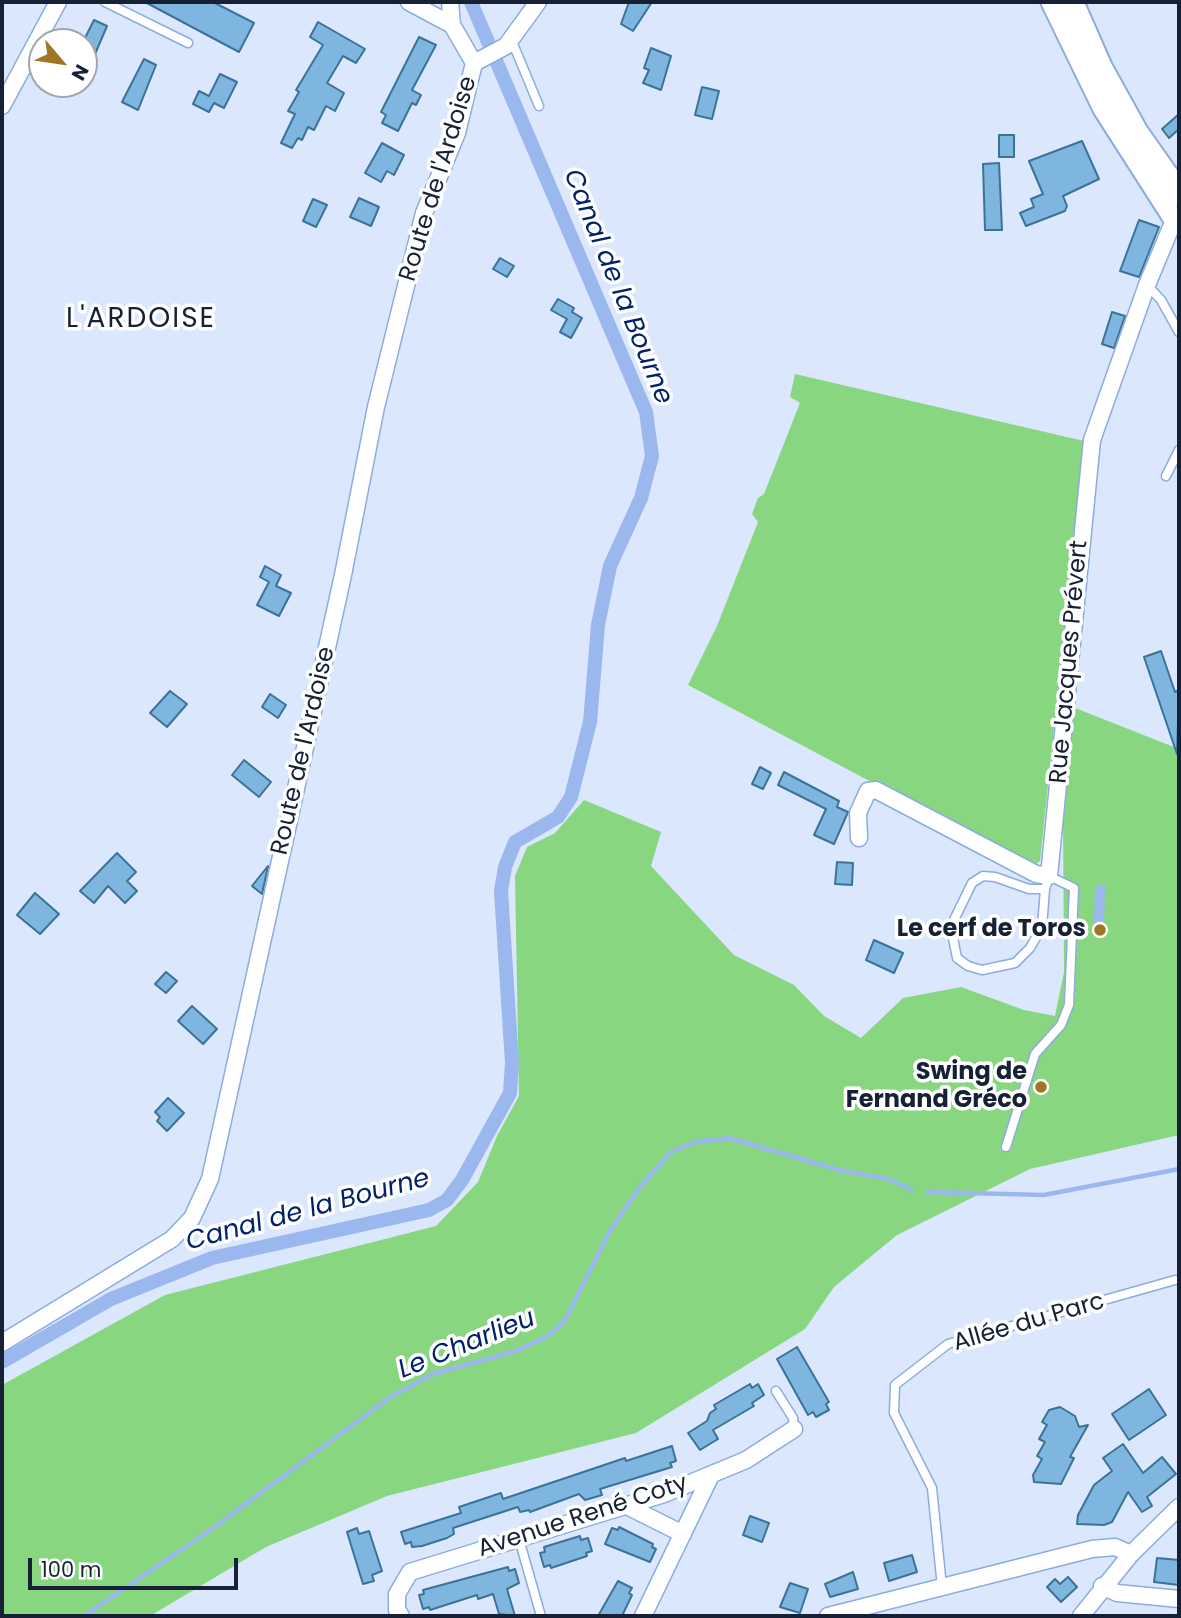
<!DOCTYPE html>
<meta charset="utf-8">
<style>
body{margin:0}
#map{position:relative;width:1181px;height:1618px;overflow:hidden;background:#dae7fd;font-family:Poppins,sans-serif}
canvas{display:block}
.frame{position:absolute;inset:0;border:4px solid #162135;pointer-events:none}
.north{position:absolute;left:28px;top:28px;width:70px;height:70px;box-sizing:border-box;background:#fff;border:2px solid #a2a6ae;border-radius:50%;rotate:119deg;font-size:19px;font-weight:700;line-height:28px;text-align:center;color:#162135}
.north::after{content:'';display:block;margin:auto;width:24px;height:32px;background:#9e7724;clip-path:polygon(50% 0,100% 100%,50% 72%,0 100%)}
.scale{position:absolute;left:28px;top:1558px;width:210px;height:32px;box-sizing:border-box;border:4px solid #162135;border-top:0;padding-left:9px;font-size:21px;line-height:24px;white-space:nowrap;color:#162135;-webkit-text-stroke:5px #fff;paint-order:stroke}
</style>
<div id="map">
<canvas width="1181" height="1618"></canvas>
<div class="frame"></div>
<div class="north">N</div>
<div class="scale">100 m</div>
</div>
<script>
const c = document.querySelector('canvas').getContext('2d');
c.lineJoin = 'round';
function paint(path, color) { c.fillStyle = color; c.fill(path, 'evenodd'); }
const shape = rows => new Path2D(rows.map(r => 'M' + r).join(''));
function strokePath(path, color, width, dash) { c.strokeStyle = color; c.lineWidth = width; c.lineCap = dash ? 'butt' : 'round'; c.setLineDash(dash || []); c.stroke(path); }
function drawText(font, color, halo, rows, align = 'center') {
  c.font = font + ' Poppins,sans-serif'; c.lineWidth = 7; c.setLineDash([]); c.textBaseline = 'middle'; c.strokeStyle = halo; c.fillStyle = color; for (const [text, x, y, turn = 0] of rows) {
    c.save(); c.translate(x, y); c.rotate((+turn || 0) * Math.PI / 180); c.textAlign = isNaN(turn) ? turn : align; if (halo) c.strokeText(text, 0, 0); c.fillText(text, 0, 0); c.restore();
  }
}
paint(shape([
 [795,374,1084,441,1040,861,1032,867,688,685,717,626,758,522,752,514,758,498,764,494,800,403,790,397],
 [1070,706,1179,749,1179,1135,1030,1169,897,1235,834,1287,805,1329,636,1433,387,1496,266,1547,150,1616,2,1616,2,1385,165,1295,436,1226,478,1182,497,1136,519,1096,515,876,527,847,555,833,584,800,661,832,651,866,734,955,794,985,824,1016,861,1038,903,998,961,987,1024,1010,1055,1016,1064,972,1063,812]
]), '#89d681');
paint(shape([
 [1095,886,1105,886,1104,926,1094,926]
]), '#9ab8ee');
strokePath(shape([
 [928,1192,1044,1195,1179,1169],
 [84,1616,209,1531,392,1396,433,1374,516,1351,548,1336,564,1322,611,1229,640,1187,671,1152,696,1142,729,1138,843,1171,889,1179,912,1190]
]), '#9ab8ee', 4.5);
strokePath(shape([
 [2,1362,111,1299,212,1258,429,1210,447,1200,462,1180,510,1093,512,1063,501,891,505,867,515,842,558,817,571,797,590,722,598,625,610,566,641,498,652,456,646,412,471,2]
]), '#9ab8ee', 14);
const building = shape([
 [145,2,213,2,254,23,239,52,145,2],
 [629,2,652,2,633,31,621,24,629,2],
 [94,20,107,26,84,80,84,40,94,20],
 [318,22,365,49,356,63,343,56,327,83,344,93,335,111,326,106,314,130,308,127,302,140,298,138,292,148,281,143,295,114,288,111,299,92,296,90,323,45,310,37,318,22],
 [419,37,436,45,412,90,421,95,416,105,412,103,398,131,382,123,386,115,381,112,419,37],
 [651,48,671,56,661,90,643,83,649,70,644,68,651,48],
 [144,59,156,65,138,110,122,102,144,59],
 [220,74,237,82,224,108,214,103,209,112,193,104,199,91,209,96,220,74],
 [702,87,719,91,712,119,695,115,702,87],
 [1179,114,1179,129,1169,138,1162,129,1179,114],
 [999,135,1014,135,1014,157,999,157,999,135],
 [1082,141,1099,179,1063,196,1067,206,1065,211,1026,226,1020,213,1034,207,1031,199,1043,194,1029,161,1082,141],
 [382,143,404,155,394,175,387,171,381,182,365,173,382,143],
 [999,163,1002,230,985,230,983,164,999,163],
 [359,198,379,207,371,226,350,217,359,198],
 [313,199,327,205,316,227,303,221,313,199],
 [1139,220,1159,227,1139,277,1120,271,1139,220],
 [500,258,514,266,507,277,493,269,500,258],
 [558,299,574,308,572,312,582,318,571,338,560,332,567,319,551,310,558,299],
 [1112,312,1125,316,1114,348,1102,344,1112,312],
 [265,566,281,575,276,586,291,593,279,616,257,605,269,582,260,577,265,566],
 [1161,651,1175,692,1179,690,1177,754,1144,657,1161,651],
 [170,691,187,704,167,727,150,713,170,691],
 [270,694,286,705,278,718,262,707,270,694],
 [244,760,271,782,259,797,232,775,244,760],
 [760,767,771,773,763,789,752,784,760,767],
 [784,772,839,801,837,807,848,812,834,844,814,835,826,809,778,785,784,772],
 [117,853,136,872,127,881,137,891,125,903,108,886,94,903,80,891,117,853],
 [837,862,853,863,852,885,835,884,837,862],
 [268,866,262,894,252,886,268,866],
 [35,893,59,914,40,934,17,915,35,893],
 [874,940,903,953,894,973,866,960,874,940],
 [166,972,177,981,166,993,155,984,166,972],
 [192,1006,217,1029,203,1044,178,1021,192,1006],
 [168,1098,184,1113,167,1131,157,1121,160,1117,155,1112,168,1098],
 [797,1347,829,1402,826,1404,829,1410,816,1417,813,1412,808,1415,777,1359,797,1347],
 [750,1384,752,1388,758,1384,764,1395,752,1403,754,1406,713,1430,718,1439,700,1450,688,1433,707,1421,710,1413,716,1409,714,1405,750,1384],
 [1149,1389,1166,1415,1129,1440,1112,1414,1149,1389],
 [1060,1407,1075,1416,1079,1427,1088,1425,1070,1457,1074,1458,1061,1484,1034,1482,1033,1475,1042,1459,1037,1456,1045,1442,1039,1439,1047,1425,1042,1422,1049,1410,1060,1407],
 [1123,1444,1143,1473,1162,1457,1176,1474,1147,1497,1152,1506,1142,1512,1128,1492,1112,1522,1104,1525,1077,1524,1078,1515,1094,1485,1112,1471,1103,1458,1123,1444],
 [672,1446,676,1461,670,1463,672,1467,600,1489,602,1495,585,1500,579,1494,530,1512,529,1510,520,1512,518,1507,453,1528,454,1534,447,1538,422,1546,412,1547,411,1542,405,1544,401,1532,461,1513,459,1507,501,1493,503,1499,625,1458,626,1461,672,1446],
 [750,1516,769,1523,762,1542,743,1535,750,1516],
 [619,1527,653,1544,652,1547,656,1549,650,1562,605,1544,612,1528,618,1530,619,1527],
 [357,1528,359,1534,369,1531,382,1571,372,1575,374,1581,363,1584,347,1532,357,1528],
 [580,1536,581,1540,588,1538,592,1551,586,1553,587,1556,551,1568,550,1565,544,1567,540,1553,545,1552,544,1547,580,1536],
 [912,1555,917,1572,889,1581,884,1563,912,1555],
 [1157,1558,1179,1560,1179,1585,1154,1582,1157,1558],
 [508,1567,509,1571,515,1569,519,1583,507,1589,515,1616,499,1614,493,1594,478,1599,477,1595,430,1610,429,1607,423,1609,419,1595,424,1594,423,1590,508,1567],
 [853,1572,858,1589,830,1597,825,1584,853,1572],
 [1068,1577,1077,1587,1061,1602,1047,1587,1055,1579,1060,1584,1068,1577],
 [618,1581,632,1588,629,1593,632,1595,622,1616,598,1616,618,1581],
 [790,1583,808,1589,800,1613,780,1607,790,1583]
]);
paint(building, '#7fb6df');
strokePath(building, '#3d7298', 2);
const service = shape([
 [105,2,188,43],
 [511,39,539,106],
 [1147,285,1161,300,1179,332],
 [1166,476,1179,450],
 [1006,1147,1035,1054,1061,1025,1069,1005,1074,888,1049,876,1045,889,1042,927,1030,948,1015,963,982,970,968,966,957,958,952,933,954,920,972,883,983,876,995,877,1029,889,1045,889],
 [776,1391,793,1418,794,1429],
 [519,1539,541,1616],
 [942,1587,932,1488,894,1413,895,1385,948,1344,1175,1280]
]);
const minor = shape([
 [409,2,452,25],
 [450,2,452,25],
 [452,25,474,63],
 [474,63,506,46,538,2],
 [2,106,58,2],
 [859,838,858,813,868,791,876,790,1036,874,1049,876,1092,440,1147,285,1174,220,1179,215],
 [2,1343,172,1239,192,1218,210,1179,343,575,376,407,424,213,457,133,474,63],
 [627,1506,683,1534],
 [1102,1586,1117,1593,1179,1599],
 [401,1616,397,1610,397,1594,410,1572,664,1494,746,1460,794,1429],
 [643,1616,711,1475],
 [828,1616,1092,1549,1115,1547,1131,1554],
 [1081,1616,1131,1554,1179,1507]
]);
const tertiary = shape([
 [1051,2,1103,109,1174,220]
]);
const primary = shape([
 [1071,2,1100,68,1136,133,1179,194]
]);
strokePath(service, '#8eabdf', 11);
strokePath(minor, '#8eabdf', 19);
strokePath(tertiary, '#8eabdf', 23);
strokePath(primary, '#8eabdf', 28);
strokePath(service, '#fff', 8);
strokePath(minor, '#fff', 16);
strokePath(tertiary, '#fff', 19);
strokePath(primary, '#fff', 24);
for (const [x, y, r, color] of [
 [1100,930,7,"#9e7724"],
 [1041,1087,7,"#9e7724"]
]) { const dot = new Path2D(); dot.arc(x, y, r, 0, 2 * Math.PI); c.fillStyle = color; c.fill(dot); strokePath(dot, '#fff', 2.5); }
drawText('24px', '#162135', '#fff', [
 ["Route de l'Ardoise",439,179,-73],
 ["Rue Jacques Prévert",1070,662,-85],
 ["Route de l'Ardoise",304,751,-77],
 ["Allée du Parc",1029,1323,-16],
 ["Avenue René Coty",583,1517,-18]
]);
drawText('bold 24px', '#162135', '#fff', [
 ["Le cerf de Toros",1086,930],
 ["Swing de",1027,1073],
 ["Fernand Gréco",1027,1101]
], 'right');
drawText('italic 26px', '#00226d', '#fff', [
 ["Canal de la Bourne",617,287,68],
 ["Canal de la Bourne",308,1211,-15],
 ["Le Charlieu",467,1345,-22]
]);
c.letterSpacing = '2px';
drawText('28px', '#162135', '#fff', [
 ["L'ARDOISE",141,320]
]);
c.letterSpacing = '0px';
</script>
